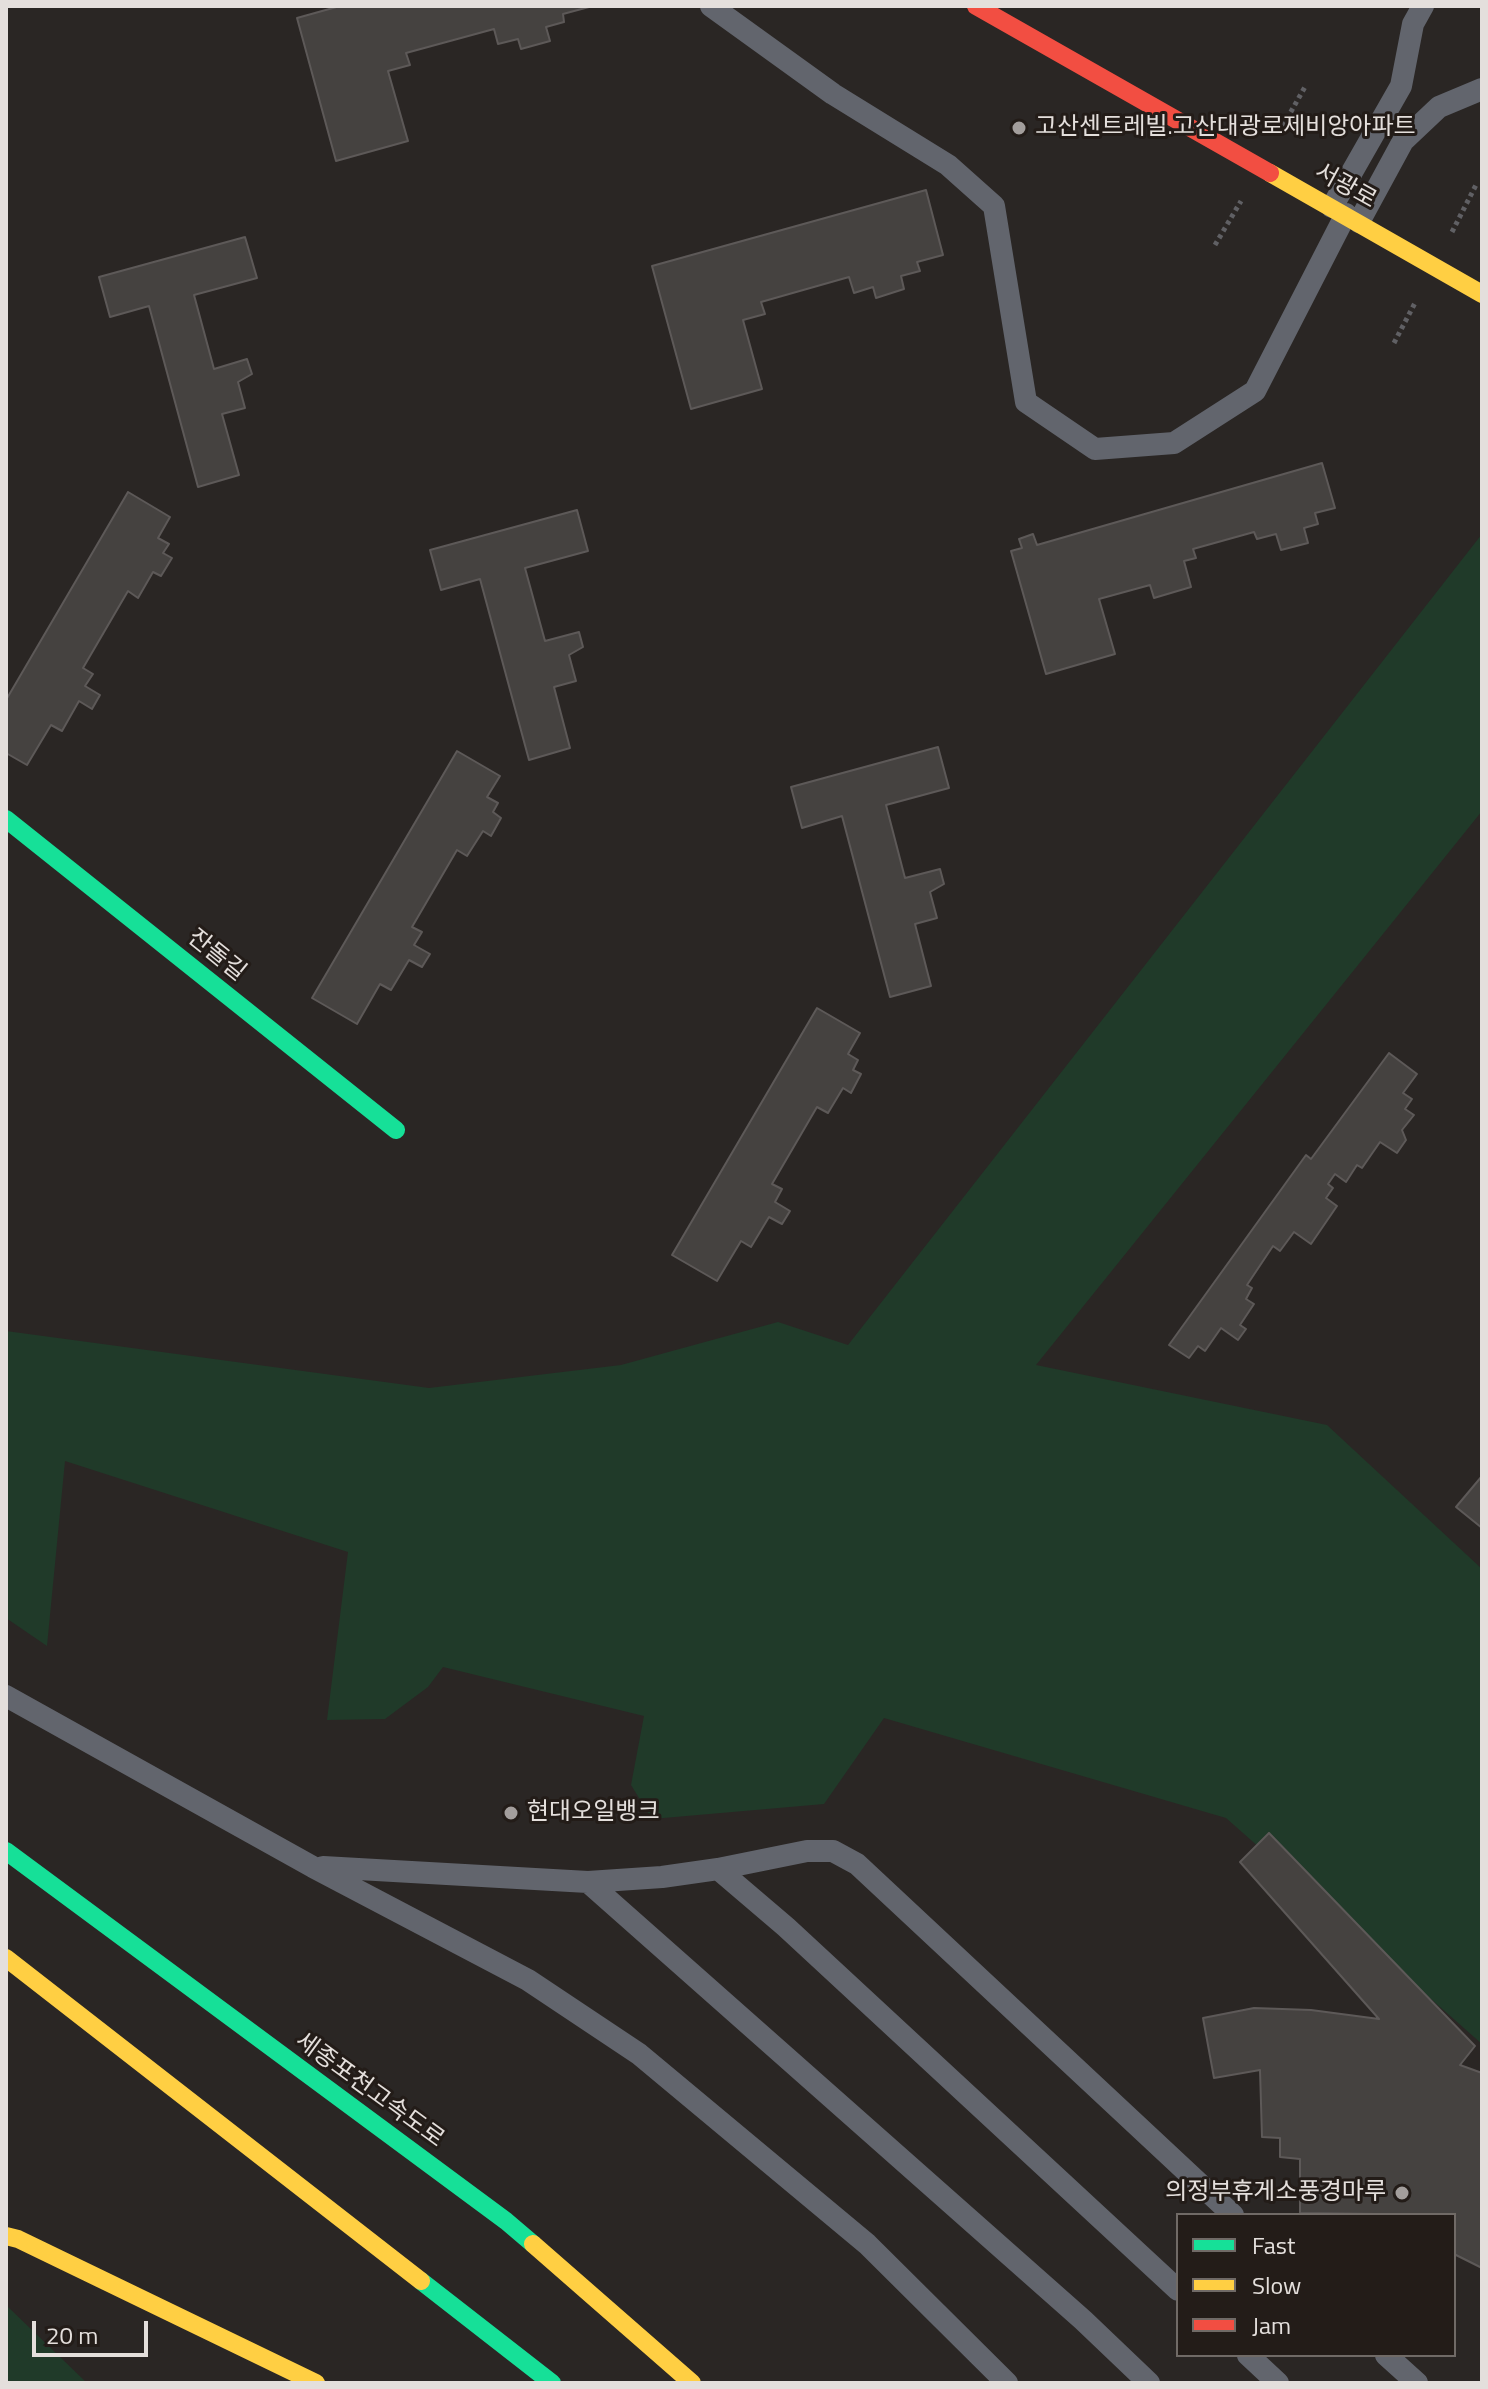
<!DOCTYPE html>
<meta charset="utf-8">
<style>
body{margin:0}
#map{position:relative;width:1488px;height:2389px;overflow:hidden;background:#2a2624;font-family:"Titillium Web",sans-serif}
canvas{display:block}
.frame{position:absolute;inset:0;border:8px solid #e4dfdc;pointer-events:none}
.legend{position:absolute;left:1176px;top:2213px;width:280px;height:144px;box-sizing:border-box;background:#231c18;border:2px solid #706a66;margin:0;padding:10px 14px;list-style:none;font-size:24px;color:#e4dfdc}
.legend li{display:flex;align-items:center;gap:16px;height:40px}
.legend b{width:40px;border:2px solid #706a66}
.scale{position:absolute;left:32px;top:2321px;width:116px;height:36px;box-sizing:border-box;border:4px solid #e4dfdc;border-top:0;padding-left:10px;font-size:24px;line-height:28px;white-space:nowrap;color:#e4dfdc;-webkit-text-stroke:6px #231c18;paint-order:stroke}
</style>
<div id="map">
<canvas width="1488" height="2389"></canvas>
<div class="frame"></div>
<ul class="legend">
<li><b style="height:10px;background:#16e098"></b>Fast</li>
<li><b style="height:10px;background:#ffcf43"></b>Slow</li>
<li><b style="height:10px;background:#f24e42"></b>Jam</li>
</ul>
<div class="scale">20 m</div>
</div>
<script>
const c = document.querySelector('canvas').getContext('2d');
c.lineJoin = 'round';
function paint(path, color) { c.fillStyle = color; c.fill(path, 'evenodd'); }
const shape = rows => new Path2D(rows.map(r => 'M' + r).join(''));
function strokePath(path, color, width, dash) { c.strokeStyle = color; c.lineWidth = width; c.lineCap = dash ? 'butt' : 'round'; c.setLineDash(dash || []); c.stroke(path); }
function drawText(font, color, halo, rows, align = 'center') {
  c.font = font + ' "Titillium Web","Noto Sans KR",sans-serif'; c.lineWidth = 6; c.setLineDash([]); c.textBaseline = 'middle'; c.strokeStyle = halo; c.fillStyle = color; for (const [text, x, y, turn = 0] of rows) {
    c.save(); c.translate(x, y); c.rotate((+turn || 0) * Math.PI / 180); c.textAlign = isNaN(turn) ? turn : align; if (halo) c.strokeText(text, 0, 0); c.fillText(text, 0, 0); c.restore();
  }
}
paint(shape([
 [1482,534,1482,811,1036,1365,1327,1425,1482,1569,1482,2044,1226,1818,884,1718,824,1804,652,1819,631,1785,644,1716,443,1667,428,1687,385,1719,327,1720,348,1552,65,1461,47,1646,6,1618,6,1331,429,1388,621,1365,778,1322,848,1345],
 [6,2305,87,2383,6,2383]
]), '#203a29');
const building = shape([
 [340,6,589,6,589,7,563,14,564,22,546,27,550,41,521,49,518,39,498,44,494,29,406,53,410,65,388,71,408,141,336,161,297,18,340,6],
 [926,190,943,255,917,262,920,271,901,276,904,289,876,298,873,287,854,293,849,277,761,302,765,314,743,320,762,389,691,409,652,266,926,190],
 [245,237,257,278,194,295,214,369,247,359,252,374,238,382,245,408,222,414,239,475,198,487,149,306,110,317,99,277,245,237],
 [1322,463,1335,508,1315,513,1318,524,1304,528,1308,543,1281,550,1276,534,1257,539,1254,532,1193,549,1196,558,1184,561,1191,587,1154,598,1150,585,1099,599,1115,654,1046,674,1011,551,1022,548,1019,539,1033,534,1037,545,1322,463],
 [128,492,170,517,158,538,169,544,163,553,172,558,161,576,153,572,138,598,128,591,83,668,93,674,85,686,100,695,92,709,79,701,62,731,51,725,27,765,6,753,6,700,128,492],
 [577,510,588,551,525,568,545,641,579,632,583,647,569,655,576,681,554,687,570,748,529,760,480,579,441,590,430,550,577,510],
 [938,747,949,788,886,805,905,878,940,869,944,884,930,892,937,918,915,924,931,986,890,997,842,816,802,828,791,787,938,747],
 [457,751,500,776,487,797,498,803,493,812,501,818,491,836,483,831,467,856,457,850,412,927,422,932,414,945,430,954,422,967,409,960,391,990,380,984,357,1024,312,998,457,751],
 [817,1008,860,1033,848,1054,858,1060,853,1070,861,1074,851,1093,843,1088,828,1113,817,1107,772,1184,782,1189,775,1202,790,1211,782,1224,769,1217,751,1247,741,1241,717,1281,672,1255,817,1008],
 [1389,1053,1417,1074,1403,1093,1412,1099,1405,1109,1414,1115,1402,1130,1406,1140,1397,1153,1380,1142,1362,1168,1357,1165,1346,1182,1335,1174,1328,1184,1333,1188,1326,1198,1337,1206,1311,1244,1294,1232,1280,1251,1273,1246,1247,1285,1252,1288,1246,1299,1254,1304,1240,1325,1246,1329,1238,1340,1221,1328,1205,1351,1198,1346,1189,1358,1169,1345,1306,1155,1311,1159,1389,1053],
 [1482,1476,1482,1528,1456,1507,1482,1476],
 [1269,1833,1475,2046,1460,2065,1482,2073,1482,2268,1454,2254,1454,2215,1300,2213,1300,2159,1280,2157,1280,2138,1262,2137,1260,2070,1214,2078,1203,2018,1254,2008,1311,2010,1379,2019,1240,1862,1269,1833]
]);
paint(building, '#454240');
strokePath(building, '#5d5958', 2);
strokePath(shape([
 [1279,133,1306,85],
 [1452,232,1477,183],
 [1215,245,1241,201],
 [1394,343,1416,301]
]), '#606064', 5, [4, 4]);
strokePath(shape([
 [711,6,833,94,948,165,994,206,1026,402,1095,449,1174,443,1255,391,1346,214],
 [1332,207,1401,86,1413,24,1423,6],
 [1359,222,1403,141,1439,107,1482,89],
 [6,1696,313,1867,528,1980,639,2054,867,2244,1007,2383],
 [323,1867,588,1882,662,1877,718,1869,807,1851,833,1851,857,1864,1233,2215],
 [718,1869,786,1927,1178,2290],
 [588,1882,1083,2320,1149,2383],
 [1248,2355,1278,2383],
 [1386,2355,1417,2383]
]), '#62656d', 22);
strokePath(shape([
 [6,819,396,1130],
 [6,1851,506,2221,533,2244],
 [421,2281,552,2383]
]), '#16e098', 18);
strokePath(shape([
 [1270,173,1482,294],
 [6,1958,421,2281],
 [6,2236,18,2239,316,2383],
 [533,2244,692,2383]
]), '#ffcf43', 18);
strokePath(shape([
 [976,6,1270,173]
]), '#f24e42', 18);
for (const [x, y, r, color] of [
 [1019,128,8,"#a39e9c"],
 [511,1813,8,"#a39e9c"],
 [1402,2193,8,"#a39e9c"]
]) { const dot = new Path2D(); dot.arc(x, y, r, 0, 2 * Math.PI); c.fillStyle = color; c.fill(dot); strokePath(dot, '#231c18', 3); }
drawText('24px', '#e4dfdc', '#231c18', [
 ["고산센트레빌.고산대광로제비앙아파트",1035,128],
 ["현대오일뱅크",527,1813],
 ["의정부휴게소풍경마루",1386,2193,"right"]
], 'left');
drawText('24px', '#e4dfdc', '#231c18', [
 ["서광로",1345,187,29],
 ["잔돌길",216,956,39],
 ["세종포천고속도로",369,2091,36]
]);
</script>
